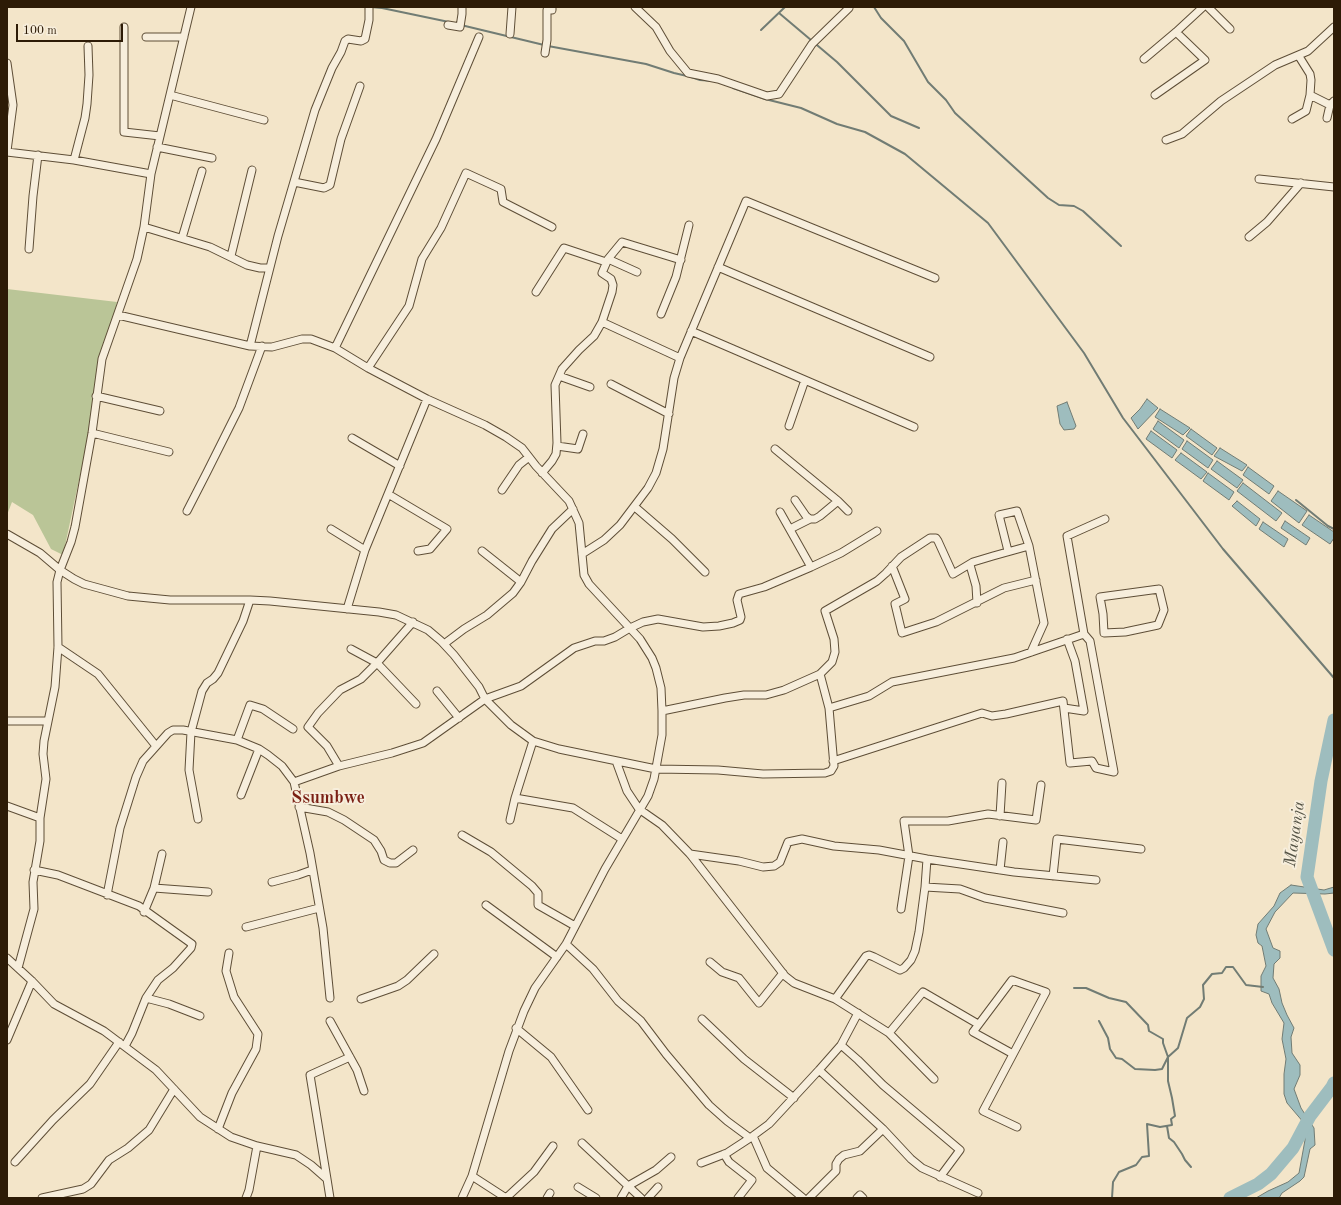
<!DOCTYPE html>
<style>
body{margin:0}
#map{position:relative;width:1341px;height:1205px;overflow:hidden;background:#f3e5c9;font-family:"Old Standard TT",serif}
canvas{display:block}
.frame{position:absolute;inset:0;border:8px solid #2d1b06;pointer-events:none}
.scale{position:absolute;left:16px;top:24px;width:107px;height:18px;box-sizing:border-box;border:2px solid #2d1b06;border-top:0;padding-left:5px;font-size:12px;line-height:14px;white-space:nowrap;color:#2d1b06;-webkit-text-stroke:3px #f7eedc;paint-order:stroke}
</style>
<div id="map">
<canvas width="1341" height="1205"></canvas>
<div class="frame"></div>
<div class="scale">100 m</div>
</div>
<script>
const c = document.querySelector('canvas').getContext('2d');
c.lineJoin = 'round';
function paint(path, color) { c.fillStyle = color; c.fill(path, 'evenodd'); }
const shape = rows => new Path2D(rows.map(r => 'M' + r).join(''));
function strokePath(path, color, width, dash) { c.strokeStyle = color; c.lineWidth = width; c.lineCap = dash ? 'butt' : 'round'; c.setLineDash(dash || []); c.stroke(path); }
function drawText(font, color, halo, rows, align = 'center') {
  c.font = font + ' "Old Standard TT",serif'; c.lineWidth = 4; c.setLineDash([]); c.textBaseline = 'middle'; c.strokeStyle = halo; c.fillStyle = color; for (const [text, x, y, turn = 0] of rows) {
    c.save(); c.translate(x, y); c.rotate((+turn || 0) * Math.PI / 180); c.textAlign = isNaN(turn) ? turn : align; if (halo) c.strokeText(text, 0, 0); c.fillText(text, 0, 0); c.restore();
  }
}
paint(shape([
 [7,289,117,302,63,555,51,549,33,515,12,502,7,515]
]), '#bac597');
const water = shape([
 [1147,399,1158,408,1138,429,1131,418,1140,409,1147,399],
 [1067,402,1076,426,1074,429,1064,430,1060,424,1057,406,1067,402],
 [1160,409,1190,428,1183,435,1155,417,1160,409],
 [1158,421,1184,440,1179,448,1153,429,1158,421],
 [1191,429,1217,448,1212,455,1186,436,1191,429],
 [1151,431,1177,450,1172,458,1146,439,1151,431],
 [1187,441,1213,460,1208,468,1182,449,1187,441],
 [1220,448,1247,465,1242,471,1214,456,1220,448],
 [1181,453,1207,472,1201,479,1175,460,1181,453],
 [1217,461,1243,480,1237,488,1211,469,1217,461],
 [1248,467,1274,486,1269,494,1243,475,1248,467],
 [1208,473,1234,492,1229,500,1203,481,1208,473],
 [1243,483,1282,513,1276,521,1237,491,1243,483],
 [1278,491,1307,511,1299,523,1271,501,1278,491],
 [1237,501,1260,519,1256,526,1232,506,1237,501],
 [1309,515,1334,532,1334,538,1330,544,1302,525,1309,515],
 [1285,521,1310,538,1306,545,1281,528,1285,521],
 [1263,522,1288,539,1284,547,1259,529,1263,522],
 [1291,885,1324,890,1334,887,1334,893,1325,894,1293,893,1275,912,1266,929,1273,948,1280,951,1280,958,1274,964,1273,978,1279,989,1282,1003,1287,1015,1294,1028,1291,1037,1292,1053,1300,1065,1300,1075,1294,1089,1301,1108,1314,1128,1315,1145,1310,1149,1304,1177,1300,1181,1282,1193,1279,1198,1256,1198,1268,1191,1288,1182,1299,1173,1305,1140,1304,1123,1287,1103,1284,1094,1284,1074,1286,1059,1282,1039,1284,1023,1272,1003,1269,994,1261,991,1261,976,1266,966,1262,946,1258,943,1256,935,1258,924,1274,906,1280,893,1291,885]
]);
paint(water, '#9ebdbe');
strokePath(water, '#717c74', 1);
strokePath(shape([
 [371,7,382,8,449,22],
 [874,7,881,18,904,41,928,82,946,100,955,113,1048,198,1059,205,1074,206,1083,211,1121,246],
 [779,13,837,62,891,116,919,128],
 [461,25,544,45],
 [761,30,785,7],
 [548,46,646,64,674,73,687,76],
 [691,77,700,80,714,81],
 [733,88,765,99,801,108,837,124,865,132,905,154,988,223,1084,353,1123,418,1223,549,1334,678],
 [1296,500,1328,526,1334,529],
 [1074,988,1086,988,1109,998,1126,1002,1148,1025,1149,1031,1163,1039,1163,1043,1168,1057,1162,1069,1155,1070,1135,1069,1122,1059,1116,1058,1110,1049,1108,1038,1099,1021],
 [1167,1126,1169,1138,1174,1142,1182,1154,1185,1160,1191,1167],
 [1112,1198,1113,1182,1119,1172,1136,1165,1142,1157,1149,1156,1147,1124,1160,1127,1172,1125,1171,1119,1175,1116,1172,1098,1168,1081,1168,1057,1178,1048,1187,1018,1200,1007,1204,999,1203,985,1212,974,1222,973,1226,967,1233,967,1246,985,1263,987]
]), '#717c74', 2);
strokePath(shape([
 [1334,720,1321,781,1307,877,1334,950],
 [1230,1198,1258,1184,1271,1174,1293,1148,1310,1116,1332,1087,1334,1083]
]), '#9ebdbe', 13);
const minor = shape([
 [635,7,656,27,670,51,688,73,718,79,767,96,779,94,812,44,849,8],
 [1208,7,1230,29],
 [448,25,460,27,462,14,462,7],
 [124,27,124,132,160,136],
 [510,34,512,7],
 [146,37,184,37],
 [545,53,547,40,547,10,552,10,552,7],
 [1144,59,1176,32,1203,7],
 [7,63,13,105,7,151],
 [170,95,264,120],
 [1155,95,1205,60,1176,32],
 [1310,95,1330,105],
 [1327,118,1330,105,1334,101],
 [1292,119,1306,111,1310,95,1311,80,1310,74,1300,58,1300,55],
 [1166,140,1182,134,1221,101,1275,65,1308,51,1334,27],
 [157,147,212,158],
 [7,152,74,160,151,174],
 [74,160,85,118,87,104,89,75,88,46],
 [1259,179,1334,187],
 [294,182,324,188,330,185,341,139,360,86],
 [144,227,210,247,247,265,260,268,269,268],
 [1249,237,1267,222,1301,183],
 [182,238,202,171],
 [29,249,33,196,38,155],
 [231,256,252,170],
 [608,259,637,272],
 [718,267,930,357],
 [536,292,564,248,606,262],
 [661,314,676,277,689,225],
 [118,315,250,346,272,347,302,339,311,339,335,348,368,368,427,399,485,425,506,437,522,448,536,466,569,501,579,523,584,575,589,584,640,639,652,658,656,668,661,688,662,711,662,735,654,779,648,796,605,869,566,944,535,988,524,1011,509,1051,472,1176,462,1198],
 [691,331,914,427],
 [250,346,278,236,315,110,332,68,341,52,345,41,348,39,361,41,365,39,369,20,369,7],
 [335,348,436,139,479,37],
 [680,358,746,201,935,278],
 [368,368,409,306,422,259,441,228,466,173,501,189,503,202,552,227],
 [559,376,590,387],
 [611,384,669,414],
 [96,396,160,411],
 [789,426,805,380],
 [92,433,169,452],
 [352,438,400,466],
 [557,446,578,449,583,434],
 [775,449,838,501,848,511],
 [542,473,552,461,556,454,557,443,555,385,562,369,579,350,594,336,602,322,612,292,613,285,611,279,602,273,608,259,622,242,681,260],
 [502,490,519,465,529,457],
 [388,494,447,529,430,549,418,551],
 [795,500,806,516,810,519,815,519,820,516,838,501],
 [635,507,672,539,705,572],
 [187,511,207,472,239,408,262,346],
 [780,512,811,567],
 [331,529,365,550],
 [790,529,810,519],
 [7,534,40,553,60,570,74,579,84,584,128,596,170,600,250,600,270,601,379,612,396,615,428,630,441,641,454,655,479,687,485,699,511,725,533,741,559,749,656,769,718,770,763,774,825,773,831,771,834,766,829,708,820,674],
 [482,551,521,582],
 [1008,551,999,515,1017,511,1029,546,1044,623,1031,652],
 [582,554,604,540,620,525,648,488,656,473,663,449,674,378,680,358,602,322],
 [970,565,976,586,977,603],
 [892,566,905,599,895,604,902,633,936,622,1004,588,1036,580],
 [1159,589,1164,610,1158,625,1125,632,1104,633,1103,614,1100,597,1159,589],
 [347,609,365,550,427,399],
 [444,644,464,629,487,615,513,593,521,582,532,561,552,529,573,509],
 [58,647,98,674,156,746],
 [351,649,377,663,416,704],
 [437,691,459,718],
 [829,708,869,696,892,682,1014,658,1084,634],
 [1064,708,1084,711,1075,661,1067,639],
 [662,711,725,698,744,695,766,695,784,690,820,674,832,662,835,652,834,639,825,611,877,581,886,573,901,557,930,538,936,538,938,541,953,574,973,562,993,556,1029,546],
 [7,721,47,721],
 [237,740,250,705,263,709,293,729],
 [616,761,627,791,639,809,662,825,690,854,785,976,794,983,835,999,889,1033,934,1079],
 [833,761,982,713,992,716,1006,714,1063,701,1070,763,1092,761,1096,768,1114,772,1090,641,1084,634,1067,536,1105,519],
 [339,766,327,746,308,727,318,713,340,690,361,679,377,663,413,622],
 [294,782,339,766,392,753,423,743,485,699,521,686,574,648,595,641,604,641,615,637,630,628,643,622,658,619,703,627,719,626,733,623,740,620,741,617,737,600,739,594,764,587,811,567,841,553,877,531],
 [241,795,259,749],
 [515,798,573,808,622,839],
 [7,806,40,818],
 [299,807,328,812,344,820,374,840,381,851,384,860,390,863,396,863,413,850],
 [1000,816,1002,783],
 [198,819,189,770,191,732,202,691,207,683,213,679,218,673,243,621,250,600],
 [510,820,515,798,533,741],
 [462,835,491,852,532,886,538,893,538,905,575,926],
 [690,854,739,861,763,867,774,866,780,862,788,842,802,839,834,846,879,850,927,859,1014,872,1096,880],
 [34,870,58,875,139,906,192,944,191,948,173,968,158,980,146,998,132,1033,125,1046],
 [1000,870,1003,842],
 [1053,876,1057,839,1141,849],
 [272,882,298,875,312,870],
 [925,887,960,889,985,898,1063,913],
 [154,888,208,892],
 [107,895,120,828,136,777,143,761,168,733,173,730,183,730,237,740,259,749,268,755,282,766,294,782,310,853,323,928,330,998],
 [486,905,557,957],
 [901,909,909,856,904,821,948,821,988,814,1036,820,1041,785],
 [144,912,154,888,162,854],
 [246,927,319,908],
 [566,944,593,969,618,1001,641,1021,666,1054,709,1105,727,1121,750,1138],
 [7,958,32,981,54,1004,104,1031,156,1070,200,1117,231,1137,257,1146,296,1155,311,1165,327,1179,330,1198],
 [710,962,722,972,739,978,759,1003,783,973],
 [18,968,34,909,33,882,40,841,40,818,46,779,43,754,44,741,55,687,58,647,57,582,60,570,71,542,75,527,92,433,102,359,137,259,144,227,151,174,191,7],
 [146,998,169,1004,200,1016],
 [361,999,398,986,407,980,434,954],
 [835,999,866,956,869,955,874,957,900,970,904,968,911,960,915,951,919,932,925,887,927,859],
 [702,1019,744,1059,794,1098],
 [330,1021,357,1070,364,1091],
 [516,1028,551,1057,588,1110],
 [889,1033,923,992,978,1024],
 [7,1040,32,981],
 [841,1045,858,1060,883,1085,960,1150,940,1177],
 [1013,1054,973,1032,1012,980,1046,992,983,1111,1017,1127],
 [819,1070,883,1129,911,1159,922,1168,978,1193],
 [218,1129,232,1093,256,1049,258,1034,234,997,226,971,229,953],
 [753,1136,767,1168,803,1198],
 [582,1143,641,1198],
 [724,1154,729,1162,752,1180,738,1198],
 [15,1162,53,1120,90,1084,119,1042],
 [701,1163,727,1153,750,1138,769,1124,819,1070,841,1045,858,1013],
 [472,1176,506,1198],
 [327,1179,310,1075,350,1057],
 [578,1187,596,1198],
 [42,1198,83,1189,91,1184,109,1160,128,1148,149,1130,174,1089],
 [246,1198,249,1190,257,1146],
 [506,1198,534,1172,553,1146],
 [547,1198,550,1193],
 [621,1198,628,1186,656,1170,671,1157],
 [648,1198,658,1187],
 [809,1198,836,1171,836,1164,839,1159,844,1155,860,1151,883,1129],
 [857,1198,860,1195,863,1198]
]);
strokePath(minor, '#5e4e37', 9);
strokePath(minor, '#f7eedc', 7);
drawText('italic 17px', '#555446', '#f7eedc', [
 ["Mayanja",1295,834,-82]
]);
drawText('bold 18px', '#7a1f14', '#f7eedc', [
 ["Ssumbwe",328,798]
]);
</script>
